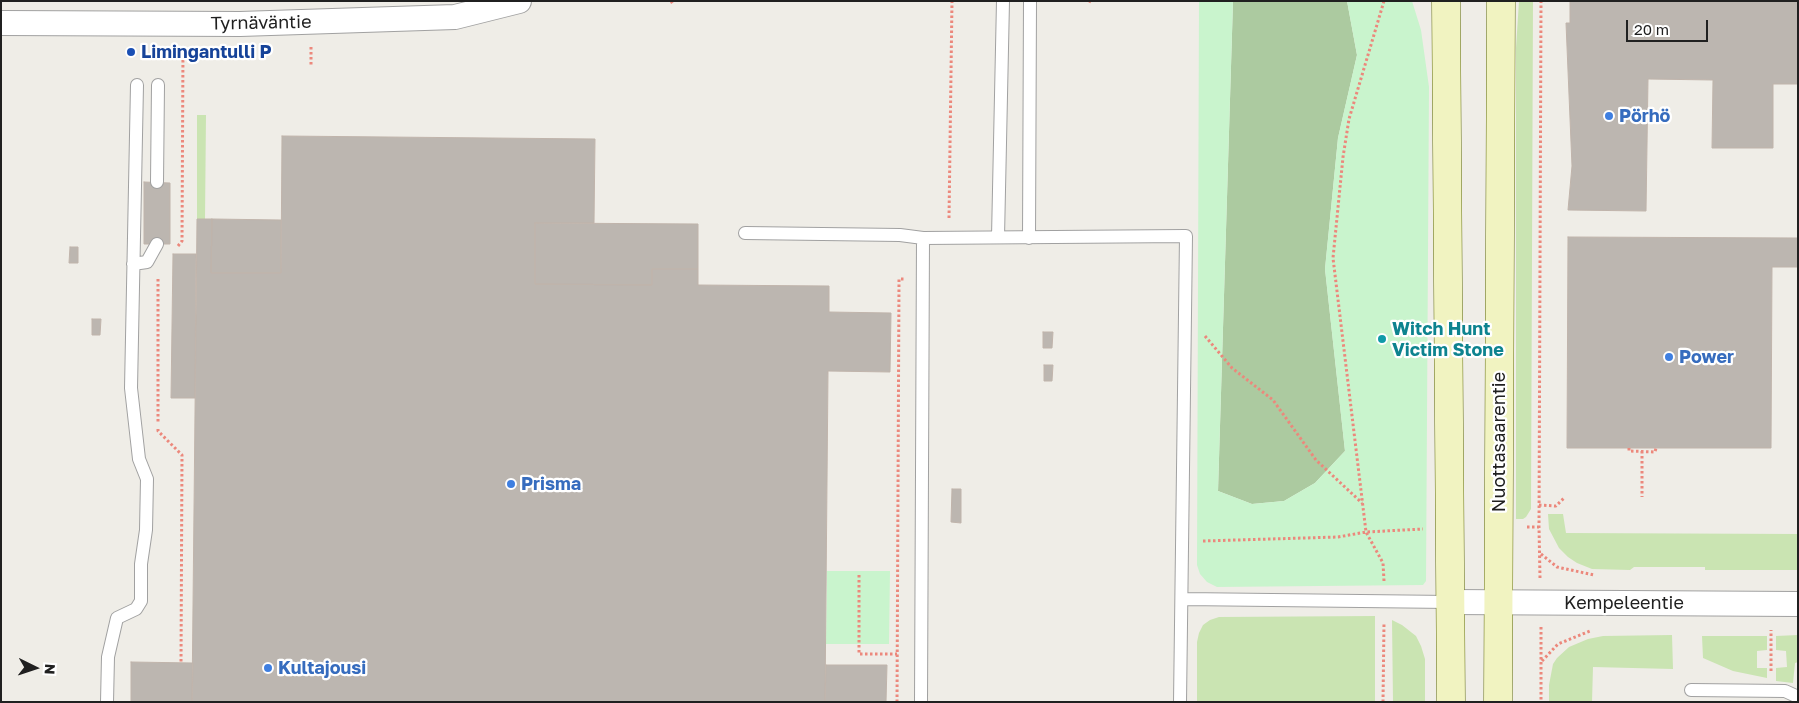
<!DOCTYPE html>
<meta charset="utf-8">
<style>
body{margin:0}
#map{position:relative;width:1799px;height:703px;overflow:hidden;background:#efede7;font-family:"Golos Text",sans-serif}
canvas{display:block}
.frame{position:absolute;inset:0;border:2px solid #202020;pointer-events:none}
.north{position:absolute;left:10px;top:643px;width:50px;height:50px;-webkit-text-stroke:4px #fff;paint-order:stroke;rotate:94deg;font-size:14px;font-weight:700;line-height:20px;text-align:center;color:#202020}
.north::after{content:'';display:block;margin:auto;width:18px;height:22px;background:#202020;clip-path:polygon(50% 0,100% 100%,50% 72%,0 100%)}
.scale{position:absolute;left:1626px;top:20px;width:82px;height:22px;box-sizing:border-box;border:2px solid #202020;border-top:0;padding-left:6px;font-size:15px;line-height:18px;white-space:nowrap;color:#202020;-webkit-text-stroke:4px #fff;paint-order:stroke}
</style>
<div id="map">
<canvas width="1799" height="703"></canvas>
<div class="frame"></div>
<div class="north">N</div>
<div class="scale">20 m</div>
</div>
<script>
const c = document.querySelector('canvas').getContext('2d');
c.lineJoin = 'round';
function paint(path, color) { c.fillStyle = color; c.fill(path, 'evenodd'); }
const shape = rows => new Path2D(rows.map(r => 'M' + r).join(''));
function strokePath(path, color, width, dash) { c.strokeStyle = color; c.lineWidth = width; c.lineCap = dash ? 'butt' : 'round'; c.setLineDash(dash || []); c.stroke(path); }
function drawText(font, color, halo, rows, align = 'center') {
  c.font = font + ' "Golos Text",sans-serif'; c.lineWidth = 4.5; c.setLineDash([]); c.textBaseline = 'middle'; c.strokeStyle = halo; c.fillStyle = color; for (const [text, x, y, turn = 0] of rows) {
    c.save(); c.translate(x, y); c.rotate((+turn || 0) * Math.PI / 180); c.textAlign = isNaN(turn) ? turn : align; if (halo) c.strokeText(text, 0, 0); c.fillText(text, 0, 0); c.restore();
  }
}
paint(shape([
 [1519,1,1533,1,1531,509,1526,517,1523,519,1516,519,1516,48],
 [197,115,206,115,205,219,197,219],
 [1548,514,1563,514,1566,533,1798,534,1798,570,1705,570,1705,567,1634,567,1630,570,1592,569,1577,563,1568,557,1559,548,1549,529],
 [1375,616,1375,702,1197,702,1197,642,1199,633,1203,625,1210,620,1219,617],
 [1392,620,1402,625,1416,636,1421,646,1425,659,1425,702,1393,702],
 [1672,635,1673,669,1593,667,1592,702,1549,702,1549,685,1553,664,1557,658,1569,647,1588,639,1603,636],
 [1798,635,1798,662,1795,663,1793,683,1776,681,1776,668,1787,667,1786,651,1776,650,1776,636],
 [1702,636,1767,636,1767,650,1757,651,1757,668,1767,668,1767,678,1733,671,1703,658]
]), '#cae4b2');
paint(shape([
 [1233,1,1347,1,1357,55,1338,138,1325,269,1345,451,1315,483,1284,501,1252,504,1218,491]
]), '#accaa0');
paint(shape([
 [1199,1,1233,1,1218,491,1252,504,1284,501,1315,483,1345,451,1325,269,1338,138,1357,55,1347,1,1412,1,1421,30,1429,87,1426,581,1423,585,1217,587,1207,582,1200,574,1197,565],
 [827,571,890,571,889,644,826,644]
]), '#c9f4cd');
const building = shape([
 [1570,1,1798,1,1798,84,1773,84,1773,148,1712,148,1713,80,1648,79,1646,211,1568,210,1572,166,1566,23,1570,23,1570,1],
 [282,136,595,139,594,223,535,223,535,284,652,285,652,269,698,269,698,285,829,286,829,312,891,313,890,372,828,371,825,702,192,702,197,219,212,219,211,273,281,273,282,136],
 [144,182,170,183,170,244,144,244,144,182],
 [212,219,281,220,281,273,211,273,212,219],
 [535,223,698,224,698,269,652,269,652,285,535,284,535,223],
 [1568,237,1798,238,1798,267,1772,267,1771,448,1567,448,1568,237],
 [70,247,78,247,78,263,69,263,70,247],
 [173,254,196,254,195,398,171,398,173,254],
 [92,319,101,319,100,335,92,335,92,319],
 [1043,332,1053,332,1052,348,1043,348,1043,332],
 [1044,365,1053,365,1052,381,1044,381,1044,365],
 [952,489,961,489,961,523,951,522,952,489],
 [131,662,193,663,192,702,131,702,131,662],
 [826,665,887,665,886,702,825,702,826,665]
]);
paint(building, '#bcb6b0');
strokePath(building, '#c0b4ab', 1);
const lane = shape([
 [157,182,158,85],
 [745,233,900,235,923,238,1186,236,1180,702],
 [998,237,1003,1],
 [1029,238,1030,1],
 [133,264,147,262,157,244],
 [1183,599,1450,602],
 [1691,690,1785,691,1798,697],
 [107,702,108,657,117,618,136,609,141,601,141,564,146,530,147,479,139,459,131,388,137,85],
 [921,702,923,238]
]);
const street = shape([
 [1,23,240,24,455,17,519,1],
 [1450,602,1798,604]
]);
const secondary = shape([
 [1446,1,1451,702],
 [1498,702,1501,1]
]);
strokePath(lane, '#a1a1a1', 14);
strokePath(street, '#a1a1a1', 26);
strokePath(secondary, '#626d10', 29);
strokePath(shape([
 [671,1,673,4],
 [1089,1,1091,2],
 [311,47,311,66],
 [949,218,952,1],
 [178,246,182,241,183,49],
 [158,279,158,422],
 [1205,336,1232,368,1273,400,1316,460,1362,503],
 [158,429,158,431,182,455,181,663],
 [1629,448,1629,451,1655,452,1656,448],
 [1642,451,1642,497],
 [1539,505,1556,506,1565,497],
 [1527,527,1539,527],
 [1203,541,1338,537,1366,532,1423,529],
 [1541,554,1557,567,1594,575],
 [859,575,859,654,897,654],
 [1540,578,1539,527,1541,1],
 [1384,581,1383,563,1366,532,1333,258,1343,157,1349,119,1384,1],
 [1541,627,1541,702],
 [1542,661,1558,644,1590,631],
 [1771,671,1771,630],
 [897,702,899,279,904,279],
 [1383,702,1384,622]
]), '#ec887c', 3, [2.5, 2.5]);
strokePath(lane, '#fff', 12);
strokePath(street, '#fff', 24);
strokePath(secondary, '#f1f3c1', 28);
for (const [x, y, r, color] of [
 [131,52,5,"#1a4fb4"],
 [1609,116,5,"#3f7fe0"],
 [1382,339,5,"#0f9aa8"],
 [1669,357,5,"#3f7fe0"],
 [511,484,5,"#3f7fe0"],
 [268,668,5,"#3f7fe0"]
]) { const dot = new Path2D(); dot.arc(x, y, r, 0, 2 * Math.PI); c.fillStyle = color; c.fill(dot); strokePath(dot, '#fff', 2); }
drawText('18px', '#202020', '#fff', [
 ["Tyrnäväntie",261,23,-1],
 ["Nuottasaarentie",1499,442,-90],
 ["Kempeleentie",1624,603]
]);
drawText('bold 18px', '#164399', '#fff', [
 ["Limingantulli P",141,52]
], 'left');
drawText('bold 18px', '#366cbe', '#fff', [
 ["Pörhö",1619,116],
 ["Power",1679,357],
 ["Prisma",521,484],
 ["Kultajousi",278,668]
], 'left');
drawText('bold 18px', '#0d838f', '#fff', [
 ["Witch Hunt",1392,329],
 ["Victim Stone",1392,350]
], 'left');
</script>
